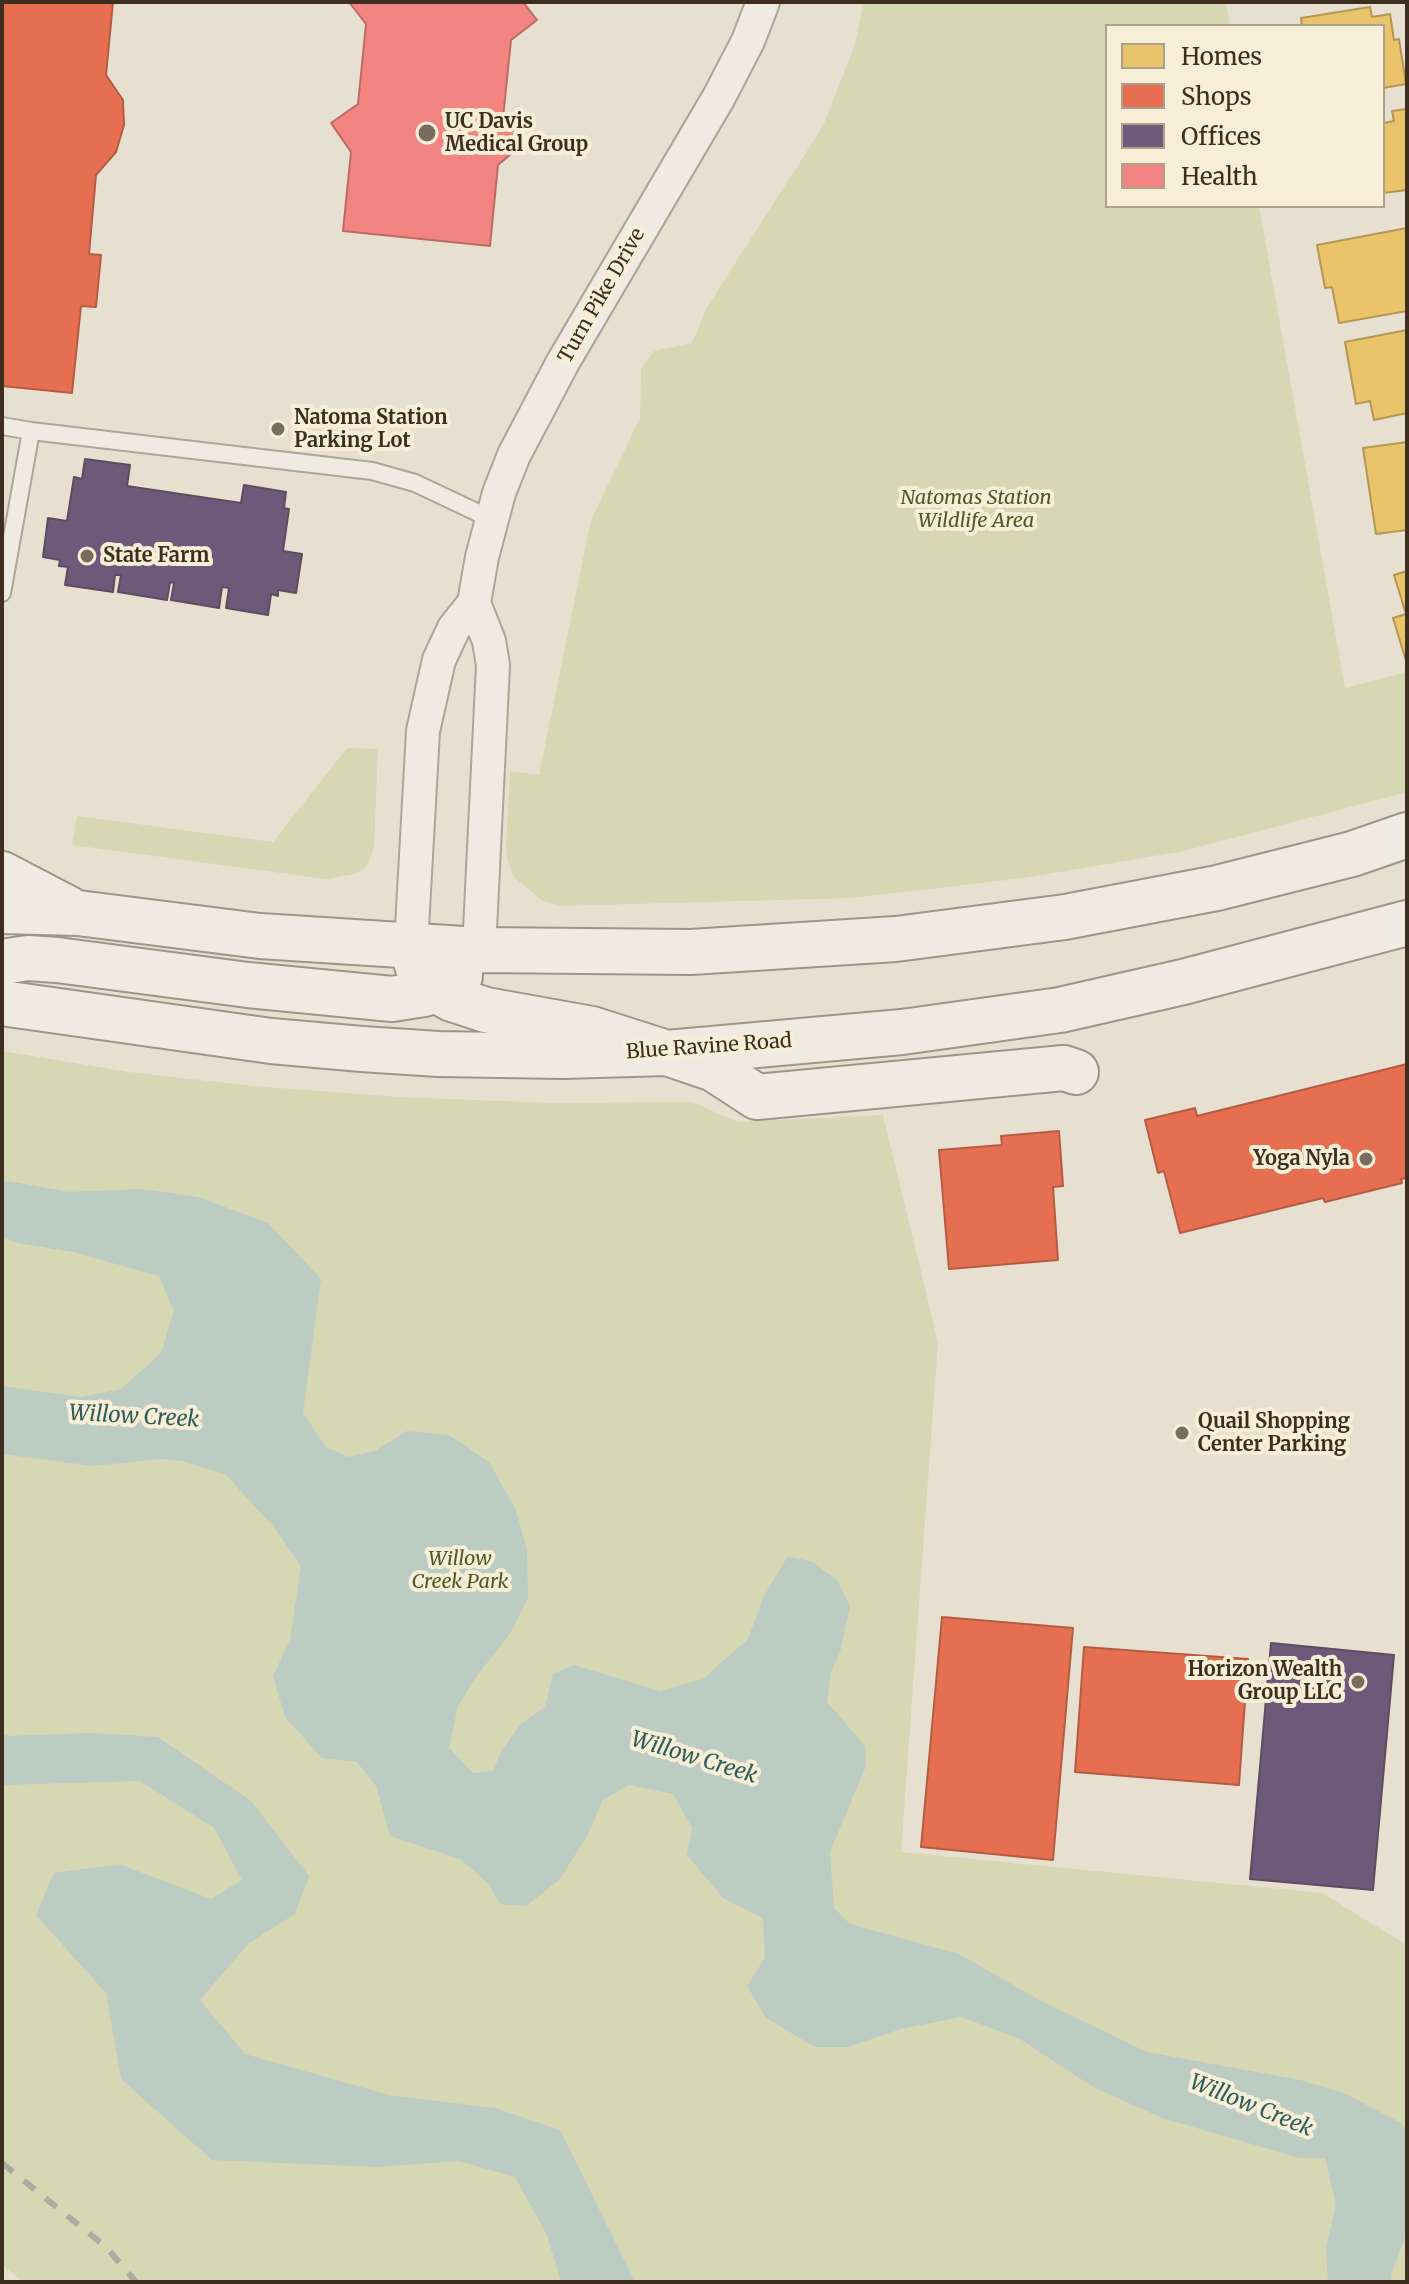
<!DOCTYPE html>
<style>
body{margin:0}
#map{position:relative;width:1409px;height:2284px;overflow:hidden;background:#e7e0d1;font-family:Merriweather,serif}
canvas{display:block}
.frame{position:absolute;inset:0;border:4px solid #3d2e20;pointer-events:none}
.legend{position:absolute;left:1105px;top:24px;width:280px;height:184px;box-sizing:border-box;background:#f7eed8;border:2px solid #ada18e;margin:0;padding:10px 14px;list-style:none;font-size:24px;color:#3d2e20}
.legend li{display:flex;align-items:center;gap:16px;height:40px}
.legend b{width:40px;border:2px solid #ada18e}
</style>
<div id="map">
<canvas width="1409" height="2284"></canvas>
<div class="frame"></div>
<ul class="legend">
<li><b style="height:22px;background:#e9c46a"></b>Homes</li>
<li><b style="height:22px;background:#e76f51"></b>Shops</li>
<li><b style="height:22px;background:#6d597a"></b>Offices</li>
<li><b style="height:22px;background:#f28482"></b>Health</li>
</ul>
</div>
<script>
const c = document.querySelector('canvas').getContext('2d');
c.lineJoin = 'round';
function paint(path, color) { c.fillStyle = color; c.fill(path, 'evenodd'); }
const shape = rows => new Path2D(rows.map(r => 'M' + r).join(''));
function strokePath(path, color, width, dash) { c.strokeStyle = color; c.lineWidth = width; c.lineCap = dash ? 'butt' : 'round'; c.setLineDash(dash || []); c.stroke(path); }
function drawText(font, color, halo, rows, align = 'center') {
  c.font = font + ' Merriweather,serif'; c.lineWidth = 8; c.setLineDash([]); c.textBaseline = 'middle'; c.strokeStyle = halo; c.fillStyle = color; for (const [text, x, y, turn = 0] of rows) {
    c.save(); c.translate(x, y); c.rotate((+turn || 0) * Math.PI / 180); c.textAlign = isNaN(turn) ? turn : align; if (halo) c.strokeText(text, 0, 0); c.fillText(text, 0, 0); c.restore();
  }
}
paint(shape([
 [864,2,1226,2,1230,26,1107,26,1107,206,1259,206,1345,688,1407,672,1407,792,1184,851,1024,878,852,898,559,906,541,900,514,877,508,862,506,848,510,771,539,775,591,520,640,418,641,369,654,351,692,343,706,309,823,126,854,47],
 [347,748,378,749,374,847,369,862,363,870,354,874,326,879,72,845,77,816,273,842],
 [2,1051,129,1072,253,1086,399,1097,551,1103,692,1102,738,1122,883,1115,938,1342,901,1852,1322,1893,1407,1945,1407,2282,23,2282,2,2265]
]), '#d6d7b3');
paint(shape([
 [2,1180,69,1192,141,1189,198,1197,268,1223,321,1279,303,1413,326,1447,349,1457,375,1451,407,1431,449,1435,489,1462,516,1510,527,1550,528,1598,511,1632,476,1677,458,1706,449,1748,473,1773,493,1771,501,1752,520,1725,545,1707,553,1674,574,1665,660,1691,703,1679,748,1639,764,1596,788,1556,813,1562,838,1581,850,1607,840,1652,831,1672,827,1702,865,1746,866,1766,830,1852,834,1908,850,1924,959,1954,1041,2001,1147,2052,1300,2080,1344,2093,1401,2123,1407,2131,1407,2232,1391,2275,1392,2282,1328,2282,1326,2247,1336,2205,1325,2158,1300,2158,1162,2118,1093,2087,1020,2039,961,2017,901,2029,848,2047,815,2047,766,2018,747,1986,765,1958,763,1918,723,1898,687,1855,692,1828,673,1794,629,1785,603,1800,586,1838,559,1880,526,1906,500,1904,488,1883,460,1859,390,1836,376,1786,357,1762,322,1758,285,1717,273,1676,290,1640,301,1566,272,1525,226,1475,183,1461,160,1459,94,1466,2,1454,2,1386,81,1397,121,1389,161,1353,174,1311,159,1276,73,1252,17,1243,2,1236],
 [92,1733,158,1737,251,1801,309,1876,295,1914,248,1944,200,2000,245,2054,389,2095,495,2108,560,2130,635,2282,561,2282,547,2235,515,2177,459,2161,377,2167,212,2160,121,2079,106,1993,36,1915,54,1873,119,1864,211,1899,242,1880,214,1828,140,1781,2,1785,2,1734,10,1736]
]), '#bcccc2');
const homes = shape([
 [1370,7,1372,17,1390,14,1394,40,1399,39,1406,84,1383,88,1383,26,1302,26,1301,18,1370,7],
 [1407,109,1407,190,1383,193,1383,123,1394,121,1392,111,1407,109],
 [1407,228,1407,311,1339,323,1332,287,1325,288,1317,245,1407,228],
 [1407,330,1407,413,1374,420,1370,401,1356,404,1345,342,1407,330],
 [1407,442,1407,530,1376,534,1363,448,1407,442],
 [1407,571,1407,664,1393,618,1406,614,1394,575,1407,571]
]);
paint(homes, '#e9c46a');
strokePath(homes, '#b59754', 2);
const shops = shape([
 [2,2,113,2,106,75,123,100,124,125,116,152,96,175,89,254,101,255,96,307,81,306,72,393,2,386,2,2],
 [1407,1064,1407,1178,1401,1179,1402,1183,1325,1202,1323,1198,1180,1233,1164,1171,1158,1173,1145,1120,1195,1108,1197,1116,1407,1064],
 [1059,1131,1063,1186,1053,1187,1058,1260,949,1269,939,1150,1002,1145,1001,1136,1059,1131],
 [942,1617,1073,1628,1053,1860,921,1847,942,1617],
 [1084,1647,1248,1659,1239,1785,1075,1772,1084,1647]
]);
paint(shops, '#e76f51');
strokePath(shops, '#b45c42', 2);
const offices = shape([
 [85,459,130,465,127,486,241,503,244,485,286,492,284,508,289,509,283,551,302,554,296,593,278,590,278,596,271,594,268,615,226,608,229,588,222,587,219,608,171,600,174,583,170,582,167,600,118,592,121,575,115,575,113,592,65,585,68,567,59,566,60,560,43,557,48,518,67,521,74,477,82,479,85,459],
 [1271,1643,1394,1655,1373,1890,1250,1879,1271,1643]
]);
paint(offices, '#6d597a');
strokePath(offices, '#5f4c5f', 2);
const health = shape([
 [349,2,523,2,537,20,511,40,503,118,524,143,498,165,490,246,343,231,351,152,331,123,358,104,366,24,349,2]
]);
paint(health, '#f28482');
strokePath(health, '#bc6a65', 2);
const lane = shape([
 [2,426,31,431],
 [2,593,31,431,372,471,415,483,491,519]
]);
const street = shape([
 [474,603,489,641,493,665,479,950],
 [411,945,423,731,439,660,454,628,474,603,482,557,499,493,514,455,563,362,719,97,748,41,763,2]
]);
const secondary = shape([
 [2,874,69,909],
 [2,911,78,913,260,936,479,950,691,952,896,939,1065,917,1217,888,1352,854,1407,835],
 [411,945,418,968,436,990,452,999,486,1010,592,1029,667,1053,714,1069,757,1097,1064,1068,1076,1072],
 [2,962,28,958,57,960,248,985,392,999,424,994,460,976],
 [2,1003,271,1041,362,1049,438,1054,563,1056,667,1053,902,1032,1060,1010,1183,982,1407,923]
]);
strokePath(lane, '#ada599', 20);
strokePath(street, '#ada599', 36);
strokePath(secondary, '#9c958a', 48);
strokePath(lane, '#efebe3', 16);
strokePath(street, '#efebe3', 32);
strokePath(secondary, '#efebe3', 44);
strokePath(shape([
 [2,2163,106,2247,136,2282]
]), '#afaaa2', 6, [14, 14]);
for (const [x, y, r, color] of [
 [427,133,10,"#786c5e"],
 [278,429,8,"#786c5e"],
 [87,556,8,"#786c5e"],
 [1366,1159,8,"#786c5e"],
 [1182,1433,8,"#786c5e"],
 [1358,1682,8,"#786c5e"]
]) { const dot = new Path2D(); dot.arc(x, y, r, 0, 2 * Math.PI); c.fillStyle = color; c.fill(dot); strokePath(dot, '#f7eed8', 3); }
drawText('bold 20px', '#3d2e20', '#f7eed8', [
 ["UC Davis",445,122],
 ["Medical Group",445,145],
 ["Natoma Station",294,418],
 ["Parking Lot",294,441],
 ["State Farm",103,556],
 ["Yoga Nyla",1350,1159,"right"],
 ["Quail Shopping",1198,1422],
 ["Center Parking",1198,1445],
 ["Horizon Wealth",1342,1670,"right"],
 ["Group LLC",1342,1693,"right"]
], 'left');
drawText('20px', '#3d2e20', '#f7eed8', [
 ["Turn Pike Drive",602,296,-60],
 ["Blue Ravine Road",709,1047,-4]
]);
drawText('italic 20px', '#4d5a26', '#f7eed8', [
 ["Natomas Station",976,498],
 ["Wildlife Area",976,521],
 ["Willow",460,1559],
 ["Creek Park",460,1582]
]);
drawText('italic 22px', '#2f5d5a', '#f7eed8', [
 ["Willow Creek",134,1417,3],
 ["Willow Creek",694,1758,17],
 ["Willow Creek",1251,2106,22]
]);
</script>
